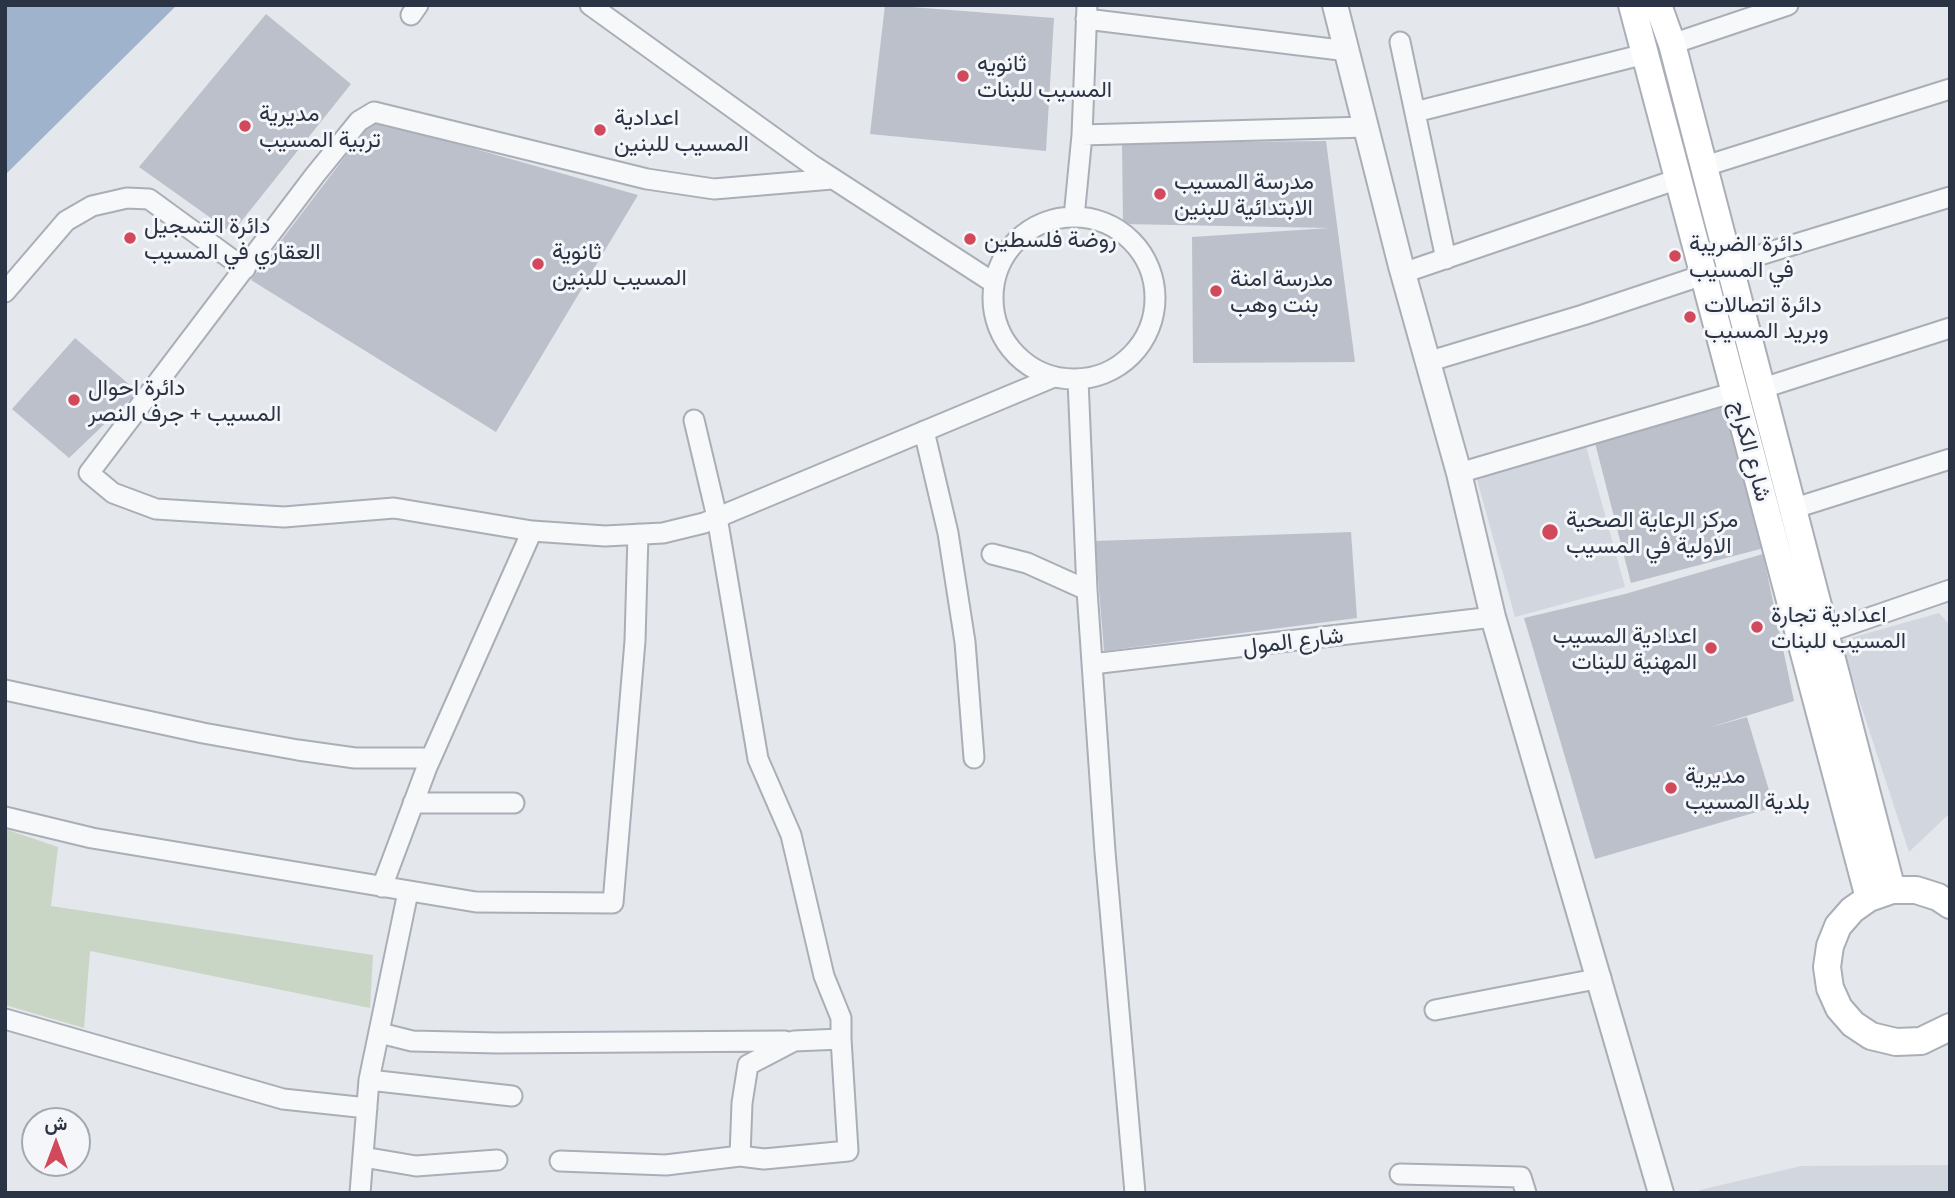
<!DOCTYPE html>
<meta charset="utf-8">
<style>
body{margin:0}
#map{position:relative;width:1955px;height:1198px;overflow:hidden;background:#e4e7ec;font-family:"Exo 2",Vazirmatn,sans-serif}
canvas{display:block}
.frame{position:absolute;inset:0;border:7px solid #2b3445;pointer-events:none}
.north{position:absolute;left:21px;top:1107px;width:70px;height:70px;box-sizing:border-box;background:#f4f6f9;border:2px solid #a4a8b1;border-radius:50%;rotate:0deg;font-size:19px;font-weight:700;line-height:28px;text-align:center;color:#2b3445}
.north::after{content:'';display:block;margin:auto;width:24px;height:32px;background:#d1495b;clip-path:polygon(50% 0,100% 100%,50% 72%,0 100%)}
</style>
<div id="map">
<canvas width="1955" height="1198"></canvas>
<div class="frame"></div>
<div class="north">ش</div>
</div>
<script>
const c = document.querySelector('canvas').getContext('2d');
c.lineJoin = 'round';
function paint(path, color) { c.fillStyle = color; c.fill(path, 'evenodd'); }
const shape = rows => new Path2D(rows.map(r => 'M' + r).join(''));
function strokePath(path, color, width, dash) { c.strokeStyle = color; c.lineWidth = width; c.lineCap = dash ? 'butt' : 'round'; c.setLineDash(dash || []); c.stroke(path); }
function drawText(font, color, halo, rows, align = 'center') {
  c.font = font + ' "Exo 2",Vazirmatn,sans-serif'; c.lineWidth = 6; c.setLineDash([]); c.textBaseline = 'middle'; c.strokeStyle = halo; c.fillStyle = color; for (const [text, x, y, turn = 0] of rows) {
    c.save(); c.translate(x, y); c.rotate((+turn || 0) * Math.PI / 180); c.textAlign = isNaN(turn) ? turn : align; if (halo) c.strokeText(text, 0, 0); c.fillText(text, 0, 0); c.restore();
  }
}
paint(shape([
 [1586,446,1625,587,1515,617,1476,476],
 [1939,613,1950,625,1950,813,1909,852,1840,641],
 [1950,1165,1950,1193,1700,1193,1700,1190,1801,1166]
]), '#d2d6de');
paint(shape([
 [5,829,58,847,51,906,373,955,370,1008,90,951,84,1028,5,1005]
]), '#c9d6c5');
paint(shape([
 [5,5,177,5,5,175]
]), '#9fb4cc');
paint(shape([
 [885,5,1054,18,1046,151,870,134],
 [266,14,351,84,232,233,139,167],
 [373,120,638,195,496,432,251,280],
 [1326,141,1355,362,1193,363,1192,237,1330,228,1123,224,1122,143],
 [75,338,138,392,69,458,12,409],
 [1727,404,1764,548,1631,583,1594,439],
 [1351,532,1357,618,1104,651,1095,541],
 [1763,554,1794,701,1708,728,1747,717,1774,807,1595,859,1524,618,1625,594]
]), '#bbc0ca');
const minor = shape([
 [590,5,812,165,994,283],
 [411,15,418,5],
 [1086,19,1348,51],
 [1400,42,1446,259],
 [1672,44,1788,5],
 [1415,112,1645,54],
 [1082,135,1367,127],
 [1702,167,1950,89],
 [832,179,714,189,647,179,374,112,359,121,315,175,89,473,113,493,156,509,284,517,394,508,532,531,605,536,663,533,704,523,1054,377],
 '993 298a81 81 0 1 1 162 0a81 81 0 1 1-162 0Z',
 [1074,217,1082,135,1087,5],
 [1727,265,1950,197],
 [1403,273,1678,179],
 [5,292,66,221,92,206,127,198,149,199,245,269],
 [1427,362,1583,315,1703,275],
 [1078,380,1087,590,1105,852,1135,1193],
 [1760,389,1950,328],
 [924,431,948,533,965,642,974,758],
 [1459,473,1735,392],
 [1792,509,1950,459],
 [992,554,1027,563,1087,590],
 [1825,633,1950,590],
 [1092,664,1493,617],
 [5,690,203,733,298,750,355,758,431,758],
 [413,803,514,803],
 [5,817,92,838,476,902,613,903,635,641,638,534],
 [382,887,427,767,532,531],
 [1435,1010,1601,978],
 [5,1019,283,1099,367,1108],
 [380,1033,412,1041,497,1043,785,1041],
 [369,1080,512,1096],
 [740,1156,764,1159,848,1151,841,1039],
 [363,1157,416,1166,497,1160],
 [560,1161,666,1165,740,1156,742,1103,748,1065,794,1041,841,1039,841,1018,824,976,791,835,758,759,717,517,694,420],
 [1400,1174,1521,1177,1526,1193],
 [360,1193,369,1080,408,892]
]);
const tertiary = shape([
 [1335,5,1401,266,1459,473,1493,617,1661,1193]
]);
const secondary = shape([
 [1632,5,1869,898],
 [1658,5,1672,44,1892,890],
 [1950,905,1938,897,1916,890,1892,890,1869,898,1852,910,1838,926,1830,946,1827,967,1830,988,1839,1008,1853,1024,1871,1036,1896,1042,1921,1041,1950,1027]
]);
strokePath(minor, '#a9aeb7', 23);
strokePath(tertiary, '#a9aeb7', 28);
strokePath(secondary, '#a9aeb7', 30);
strokePath(minor, '#f7f8fa', 19);
strokePath(tertiary, '#f7f8fa', 24);
strokePath(secondary, '#fff', 26);
for (const [x, y, r, color] of [
 [963,76,7,"#d1495b"],
 [245,126,7,"#d1495b"],
 [600,130,7,"#d1495b"],
 [1160,194,7,"#d1495b"],
 [130,238,7,"#d1495b"],
 [970,239,7,"#d1495b"],
 [1675,256,7,"#d1495b"],
 [538,264,7,"#d1495b"],
 [1216,291,7,"#d1495b"],
 [1690,317,7,"#d1495b"],
 [74,400,7,"#d1495b"],
 [1550,532,9,"#d1495b"],
 [1757,627,7,"#d1495b"],
 [1711,648,7,"#d1495b"],
 [1671,788,7,"#d1495b"]
]) { const dot = new Path2D(); dot.arc(x, y, r, 0, 2 * Math.PI); c.fillStyle = color; c.fill(dot); strokePath(dot, '#f4f6f9', 2.5); }
drawText('23px', '#2b3445', '#f4f6f9', [
 ["ثانويه",977,63],
 ["المسيب للبنات",977,89],
 ["مديرية",259,113],
 ["تربية المسيب",259,139],
 ["اعدادية",614,117],
 ["المسيب للبنين",614,143],
 ["مدرسة المسيب",1174,181],
 ["الابتدائية للبنين",1174,207],
 ["دائرة التسجيل",144,225],
 ["العقاري في المسيب",144,251],
 ["روضة فلسطين",984,239],
 ["دائرة الضريبة",1689,243],
 ["في المسيب",1689,269],
 ["ثانوية",552,251],
 ["المسيب للبنين",552,277],
 ["مدرسة امنة",1230,278],
 ["بنت وهب",1230,304],
 ["دائرة اتصالات",1704,304],
 ["وبريد المسيب",1704,330],
 ["دائرة احوال",88,387],
 ["المسيب + جرف النصر",88,413],
 ["مركز الرعاية الصحية",1566,519],
 ["الاولية في المسيب",1566,545],
 ["اعدادية تجارة",1771,614],
 ["المسيب للبنات",1771,640],
 ["اعدادية المسيب",1697,635,"right"],
 ["المهنية للبنات",1697,661,"right"],
 ["مديرية",1685,775],
 ["بلدية المسيب",1685,801]
], 'left');
drawText('23px', '#2b3445', '#f4f6f9', [
 ["شارع الكراج",1751,451,75],
 ["شارع المول",1293,641,-7]
]);
</script>
